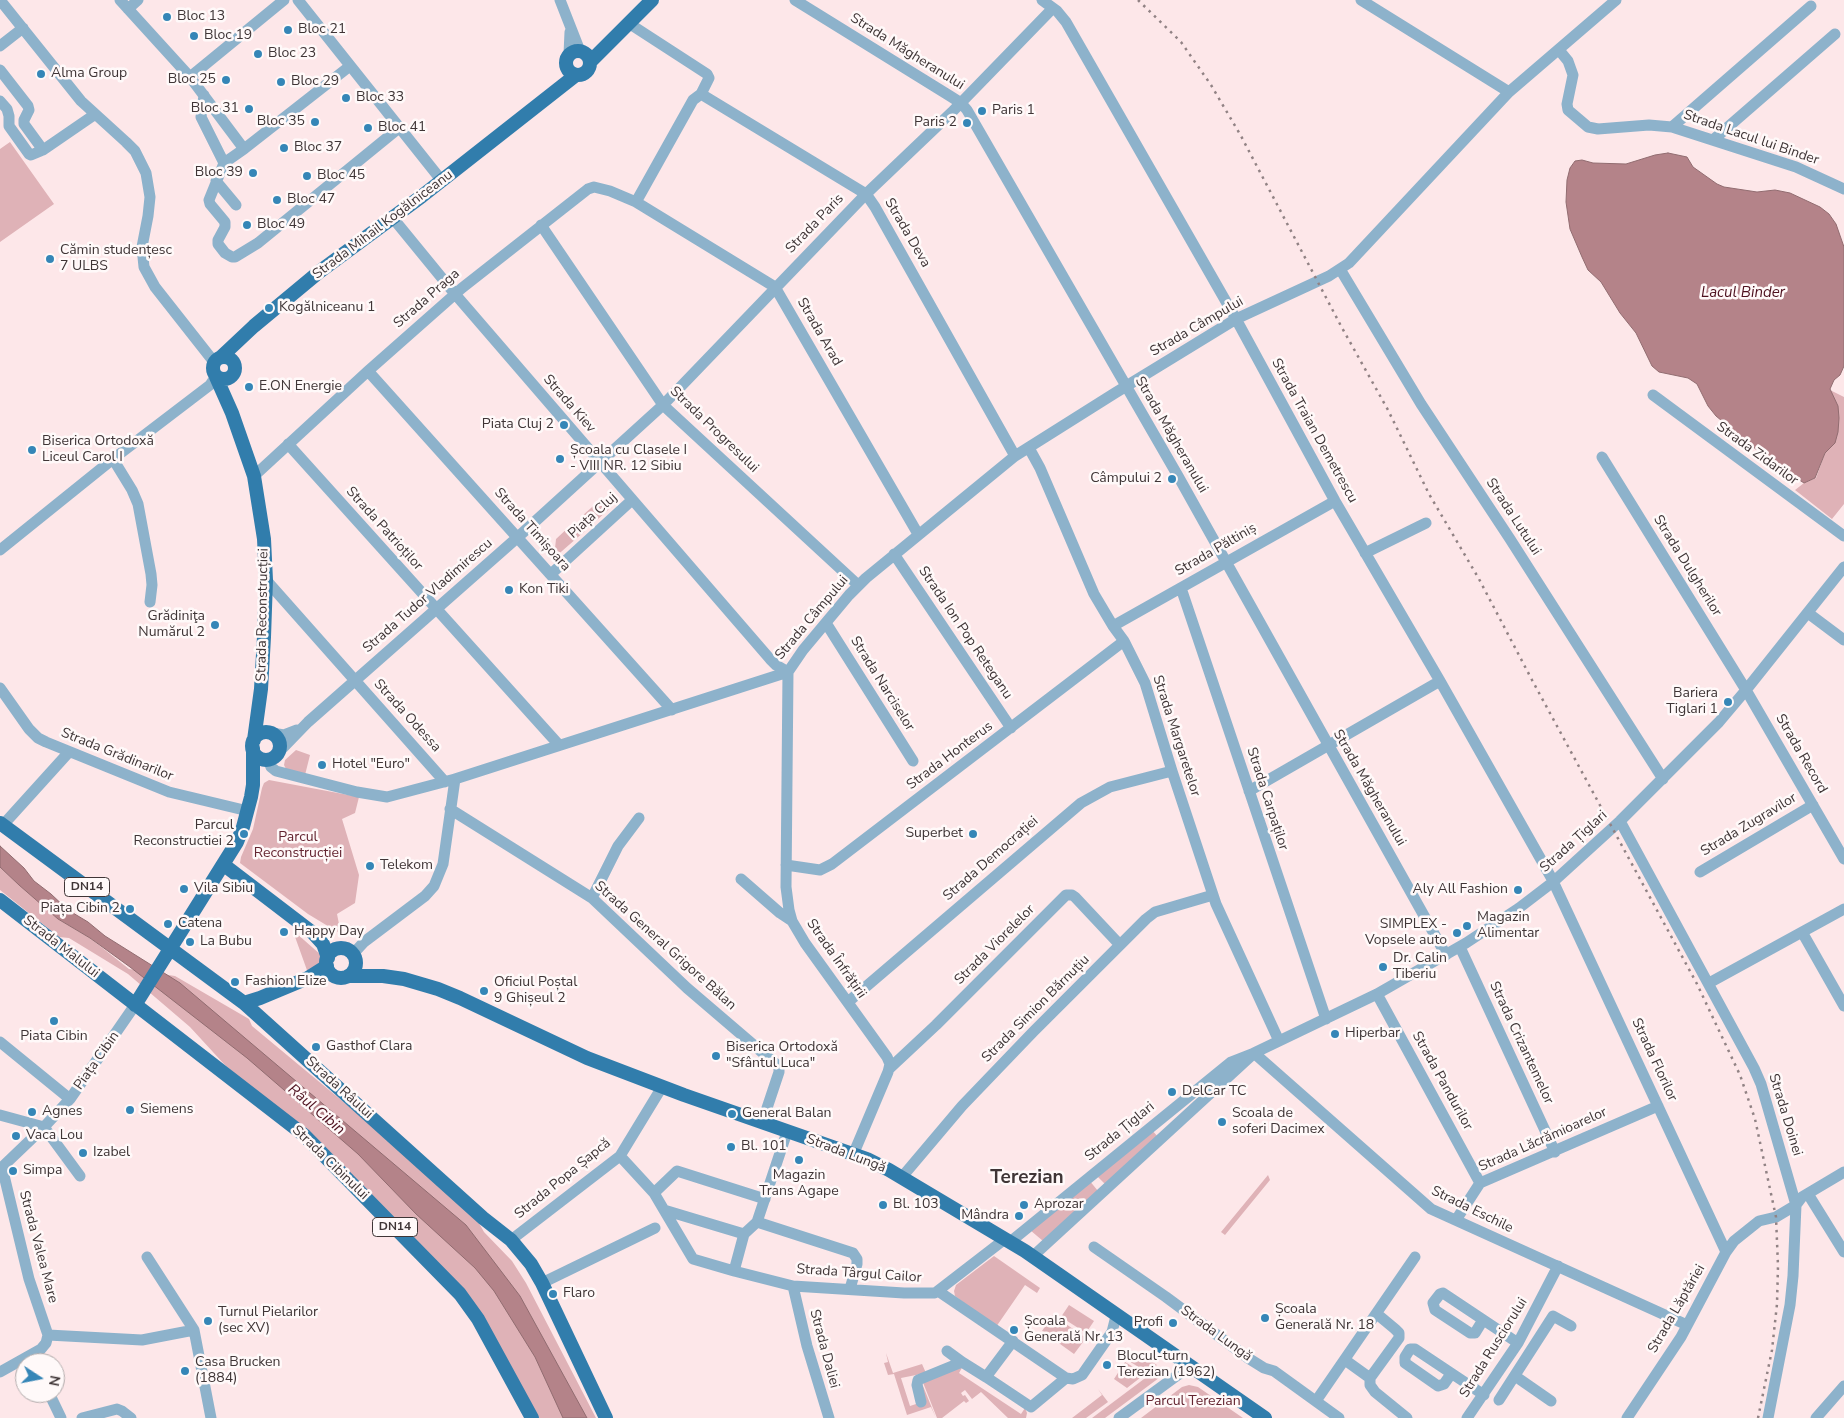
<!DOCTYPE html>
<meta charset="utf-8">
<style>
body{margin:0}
#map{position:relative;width:1844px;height:1418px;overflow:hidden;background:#fde7e9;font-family:"Nunito Sans",sans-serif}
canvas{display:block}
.north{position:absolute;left:15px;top:1353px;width:50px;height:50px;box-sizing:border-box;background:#fff9f9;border:1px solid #b2abab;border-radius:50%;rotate:101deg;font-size:14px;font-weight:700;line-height:20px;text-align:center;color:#3f3536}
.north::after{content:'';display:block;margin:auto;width:18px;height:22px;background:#3586b7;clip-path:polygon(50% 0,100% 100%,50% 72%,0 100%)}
</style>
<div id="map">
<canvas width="1844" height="1418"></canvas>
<div class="north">N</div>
</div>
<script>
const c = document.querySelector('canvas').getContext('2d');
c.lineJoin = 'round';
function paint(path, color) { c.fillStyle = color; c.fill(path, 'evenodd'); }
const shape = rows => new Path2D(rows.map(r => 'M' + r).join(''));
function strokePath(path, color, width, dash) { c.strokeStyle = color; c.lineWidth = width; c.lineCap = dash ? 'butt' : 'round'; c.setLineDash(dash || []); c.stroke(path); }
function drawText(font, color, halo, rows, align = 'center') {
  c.font = font + ' "Nunito Sans",sans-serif'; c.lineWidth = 5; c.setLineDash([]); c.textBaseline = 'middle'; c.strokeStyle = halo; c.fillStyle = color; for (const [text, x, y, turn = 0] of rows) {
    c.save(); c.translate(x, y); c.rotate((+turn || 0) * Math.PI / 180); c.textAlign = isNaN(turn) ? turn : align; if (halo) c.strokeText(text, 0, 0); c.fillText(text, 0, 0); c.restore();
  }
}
paint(shape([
 [10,142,54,204,0,242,0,149],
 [1830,390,1844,397,1844,504,1832,519,1795,490,1804,483,1816,478,1825,453,1835,443,1833,397],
 [600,500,618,501,587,529,582,524,582,516],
 [571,525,575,527,580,526,585,531,554,558,556,539],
 [296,750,310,755,305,775,286,769,284,765,285,760],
 [269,780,359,797,355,813,342,819,359,875,355,903,337,914,341,934,308,914,240,863,241,857,253,829,262,788,264,783],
 [0,867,58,919,90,938,129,969,175,976,249,1019,252,1026,376,1129,475,1216,484,1232,512,1261,526,1283,596,1418,532,1418,468,1304,304,1135,224,1064,190,1027,128,974,69,938,59,937,0,890],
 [296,933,321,955,322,959,322,963,308,973,294,934],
 [1151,1129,1158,1137,1105,1184,1096,1175],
 [1268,1175,1270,1180,1225,1235,1221,1232],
 [1089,1180,1098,1191,1043,1241,1030,1230],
 [994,1256,1040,1288,1037,1293,1025,1285,996,1327,955,1296,954,1291,956,1285],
 [1069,1305,1094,1321,1086,1333,1061,1317],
 [1053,1315,1086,1338,1074,1354,1042,1331],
 [1133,1351,1157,1365,1147,1372,1127,1360],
 [886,1353,893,1373,922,1364,926,1373,901,1378,910,1406,925,1401,921,1381,936,1418,931,1407,907,1415,894,1374,888,1375,884,1363,888,1362],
 [1125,1362,1145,1374,1127,1388,1114,1379],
 [963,1366,959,1373,1021,1414,1025,1408,1027,1413,1026,1418,1008,1418,981,1392,972,1399,965,1390,961,1393,963,1396,965,1395,969,1401,966,1403,964,1401,942,1418,937,1418,922,1380],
 [1160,1367,1167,1372,1105,1418,1092,1418],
 [1189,1385,1198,1387,1243,1418,1141,1418,1182,1387],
 [1098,1389,1108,1402,1086,1418,1072,1418,1102,1395]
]), '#dfb2b7');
const water = shape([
 [1668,153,1687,157,1693,167,1717,184,1724,187,1757,192,1775,190,1790,193,1820,207,1829,214,1836,224,1844,247,1844,366,1840,375,1834,380,1830,389,1838,406,1839,418,1838,432,1835,443,1825,453,1815,478,1804,483,1769,460,1716,416,1708,406,1697,384,1688,378,1659,372,1652,366,1636,333,1620,313,1601,282,1588,270,1582,257,1570,229,1566,202,1567,180,1570,168,1575,161,1582,160,1593,163,1626,164,1655,155,1668,153],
 [0,846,24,868,34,881,51,894,68,910,88,922,105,936,180,983,466,1225,520,1296,587,1418,563,1418,535,1357,494,1291,475,1268,416,1214,358,1154,247,1058,130,967,90,938,58,919,19,885,0,867,0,846]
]);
paint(water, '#b48389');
strokePath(water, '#916c70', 1);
strokePath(shape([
 [0,0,81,101,126,142,135,151,146,173,150,197,148,216,142,247,144,267,155,287,214,362],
 [120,0,190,77,284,0],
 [298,0,442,181],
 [560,0,580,51],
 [795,0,950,96,961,103,967,110,1178,476,1446,955],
 [1042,0,1057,11,1066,22,1236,319,1335,501,1440,681,1552,879,1726,1252],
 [1361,0,1509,92],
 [128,9,138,0],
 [633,26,707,74,709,78,701,94,693,100,636,202],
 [0,46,23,28],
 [1559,50,1568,61,1573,75,1567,104,1568,110,1588,127,1598,129,1649,125,1672,127,1796,167,1844,189],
 [569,54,570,32],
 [0,70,28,106,29,110,24,120,24,124,43,150],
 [190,77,244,149,350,66],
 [701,94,866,194,875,207,1015,456],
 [204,95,201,117,224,163,209,200,210,204,225,222,225,227,218,240,218,244,225,253,232,257,235,257,258,243,399,128],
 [0,101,7,109,9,116,9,126,29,154,31,155,43,150,94,115],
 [1672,127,1811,6],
 [1713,140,1835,34],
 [224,163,244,149],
 [216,181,236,205],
 [392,217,455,294,700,578,770,659,776,665,788,672,786,887,789,910,792,921,805,943,887,1057,890,1064,888,1072,853,1155],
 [541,225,663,405,858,585],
 [1340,269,1421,404,1510,539,1663,779],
 [368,371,672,710],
 [1653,395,1844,536],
 [288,444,559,745],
 [1029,448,1040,468,1094,594,1113,626,1124,641,1145,683,1172,771,1216,904,1279,1041],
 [1602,457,1746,690,1844,859],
 [113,459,132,490,138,504,151,574,152,585,150,602],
 [254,476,368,371,462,288,588,189,594,187,610,191,636,202,775,287,918,534],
 [0,550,113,459,210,385,216,376],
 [1365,553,1426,523],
 [894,554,1011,728],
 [551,574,632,500],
 [266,580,445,782],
 [1181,588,1326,1019],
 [1808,613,1844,640],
 [826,623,913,761],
 [1113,626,1335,501],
 [0,688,29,729,38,738,46,742,169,792,248,811],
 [272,733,284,735,297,730],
 [278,753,308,722,518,537,663,405,866,194,952,112,1053,8],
 [268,759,271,767,276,771,357,792,387,797,455,779,788,672,803,650,849,595,866,578,1015,456,1115,393,1236,319,1329,276,1349,263,1509,92,1616,0],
 [1249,791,1440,681],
 [450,809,592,898,687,988,777,1065,779,1068,779,1072,762,1123],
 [1620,821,1754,1068,1761,1084,1796,1205,1776,1217,1759,1221,1734,1241,1726,1252,1681,1337,1627,1418],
 [3,825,69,752],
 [786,865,820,870,832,864,1124,641],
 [1700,872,1813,805],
 [741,879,780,913,792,921],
 [592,898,618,846,639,818],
 [1802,932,1844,1006],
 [1460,947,1555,1152],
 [353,954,364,942,425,896,434,886,443,864,455,779],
 [1709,983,1844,909],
 [1377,994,1480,1183],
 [848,1002,1081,803,1110,787,1172,771],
 [0,1042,70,1099],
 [1254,1053,1431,1209,1687,1325],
 [890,1068,936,1025,1066,895,1072,895,1075,897,1120,945],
 [0,1115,44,1127,80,1176],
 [620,1156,654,1193,664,1210,744,1234,757,1222,853,1253,857,1259,857,1264,850,1289],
 [2,1167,29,1279,48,1335],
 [0,1169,44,1127,70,1099,135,1005],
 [902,1177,962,1106,1033,1032,1146,919,1155,912,1213,895],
 [654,1193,677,1171,765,1199],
 [1808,1194,1844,1252],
 [664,1210,693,1259,734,1271,793,1286,904,1293,935,1293,1005,1239],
 [1456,1220,1480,1183,1658,1106],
 [757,1222,787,1132],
 [511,1240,620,1156,662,1087],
 [1010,1242,1231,1062,1254,1053,1377,994,1466,943,1519,908,1553,882,1620,821,1719,722,1746,690,1844,567],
 [1094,1247,1166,1297,1248,1358,1264,1368,1274,1371,1339,1418],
 [147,1257,194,1330,211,1418],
 [1032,1257,1250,1057],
 [734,1271,744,1234],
 [542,1283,655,1228],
 [793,1286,807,1346,829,1418],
 [938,1291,1066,1378],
 [1377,1314,1395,1329,1399,1333,1399,1338,1370,1378,1370,1385,1375,1392,1407,1418],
 [1483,1320,1475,1333,1470,1333,1435,1310,1433,1303,1440,1294,1443,1293,1518,1343],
 [48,1335,142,1340,194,1330],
 [1013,1341,986,1377,1031,1407],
 [947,1351,962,1362],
 [1345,1360,1370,1378],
 [0,1372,41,1349,46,1343,48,1335],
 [1451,1374,1444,1384,1438,1386,1405,1363,1405,1357,1410,1349,1415,1349,1484,1395],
 [1515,1376,1551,1401],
 [49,1393,61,1418],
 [1499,1400,1553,1316,1571,1326],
 [1316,1401,1415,1257],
 [921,1402,917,1385,918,1380,962,1362,986,1377],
 [1031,1407,1066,1378,1073,1379,1082,1375,1112,1332,1116,1316],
 [82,1418,117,1409,122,1411,131,1418],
 [1119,1418,1190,1366],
 [1467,1418,1518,1343,1558,1266],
 [1768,1418,1790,1305,1793,1276,1796,1205,1802,1197,1844,1172],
 [1816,1418,1844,1386]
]), '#8db2cb', 11);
strokePath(shape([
 '566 63a12 12 0 1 1 24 0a12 12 0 1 1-24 0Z',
 [590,62,652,0],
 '213 368a11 11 0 1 1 22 0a11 11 0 1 1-22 0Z',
 [221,357,254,326,319,272,422,196,576,75],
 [216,377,232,413,254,476,264,539,266,580,264,637,261,689,254,740],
 '252 746a14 14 0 1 1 28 0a14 14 0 1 1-28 0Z',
 [0,823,244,1003,483,1218,511,1240,531,1264,542,1283,606,1418],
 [224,865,313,933,323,944,328,958],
 [0,900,304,1135,460,1294,478,1319,532,1418],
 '326 963a15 15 0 1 1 30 0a15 15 0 1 1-30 0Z',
 [348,976,383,976,404,979,438,989,460,998,587,1058,684,1095,867,1159,889,1170,1025,1251,1265,1418],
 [244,1003,260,998,308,978,327,966],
 [135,1005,237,842,243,827,251,797,253,785,253,748]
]), '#317dac', 14);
strokePath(shape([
 [1138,0,1181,42,1211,85,1241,136,1341,326,1388,410,1429,494,1479,579,1532,680,1697,984,1740,1075,1755,1119,1776,1217,1778,1266,1777,1304,1772,1350,1758,1418]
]), '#918284', 2.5, [2.5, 5]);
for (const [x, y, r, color] of [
 [167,17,5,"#3586b7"],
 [288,30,5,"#3586b7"],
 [194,36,5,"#3586b7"],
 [258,54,5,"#3586b7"],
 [41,74,5,"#3586b7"],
 [226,80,5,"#3586b7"],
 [281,82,5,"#3586b7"],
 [346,98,5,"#3586b7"],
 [249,109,5,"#3586b7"],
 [982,111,5,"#3586b7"],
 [315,122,5,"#3586b7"],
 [967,123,5,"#3586b7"],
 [368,128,5,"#3586b7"],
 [284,148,5,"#3586b7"],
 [253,173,5,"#3586b7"],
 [307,176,5,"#3586b7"],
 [277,200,5,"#3586b7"],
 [247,225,5,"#3586b7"],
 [50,259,5,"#3586b7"],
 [269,308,5,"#3586b7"],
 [249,387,5,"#3586b7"],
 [564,425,5,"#3586b7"],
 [32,450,5,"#3586b7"],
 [560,459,5,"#3586b7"],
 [1172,479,5,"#3586b7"],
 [509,590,5,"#3586b7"],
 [215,625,5,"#3586b7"],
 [1728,702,5,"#3586b7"],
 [322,765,5,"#3586b7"],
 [244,834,5,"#3586b7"],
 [973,834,5,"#3586b7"],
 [370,866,5,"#3586b7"],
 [184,889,5,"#3586b7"],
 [1518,890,5,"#3586b7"],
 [130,909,5,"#3586b7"],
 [168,924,5,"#3586b7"],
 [1467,926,5,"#3586b7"],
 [284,932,5,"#3586b7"],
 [1457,933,5,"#3586b7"],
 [190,942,5,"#3586b7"],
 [1383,967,5,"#3586b7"],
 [235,982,5,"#3586b7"],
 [484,991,5,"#3586b7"],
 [54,1021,5,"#3586b7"],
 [1335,1034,5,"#3586b7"],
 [316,1047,5,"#3586b7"],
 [716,1056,5,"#3586b7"],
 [1172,1092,5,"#3586b7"],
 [130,1110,5,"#3586b7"],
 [32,1112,5,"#3586b7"],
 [732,1114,5,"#3586b7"],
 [1222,1122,5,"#3586b7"],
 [16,1136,5,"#3586b7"],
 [731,1147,5,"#3586b7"],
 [83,1153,5,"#3586b7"],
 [799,1160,5,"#3586b7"],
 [13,1171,5,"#3586b7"],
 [883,1205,5,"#3586b7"],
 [1024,1205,5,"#3586b7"],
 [1019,1216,5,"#3586b7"],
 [553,1294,5,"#3586b7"],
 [1265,1318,5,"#3586b7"],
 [208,1321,5,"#3586b7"],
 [1173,1323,5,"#3586b7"],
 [1014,1330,5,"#3586b7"],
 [1107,1365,5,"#3586b7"],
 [185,1371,5,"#3586b7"]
]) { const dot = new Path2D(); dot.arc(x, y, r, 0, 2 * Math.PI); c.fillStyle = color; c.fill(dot); strokePath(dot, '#fff9f9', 2); }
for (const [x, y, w] of [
 [87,887,45],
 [395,1227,45]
]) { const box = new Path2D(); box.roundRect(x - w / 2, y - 9.5, w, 19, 4); c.fillStyle = '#fff9f9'; c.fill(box); strokePath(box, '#3f3536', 1); }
drawText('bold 12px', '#3f3536', null, [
 ["DN14",87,887],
 ["DN14",395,1227]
]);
drawText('14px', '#3f3536', '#fff9f9', [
 ["Bloc 13",177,17],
 ["Bloc 21",298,30],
 ["Bloc 19",204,36],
 ["Bloc 23",268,54],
 ["Alma Group",51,74],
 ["Bloc 25",216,80,"right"],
 ["Bloc 29",291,82],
 ["Bloc 33",356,98],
 ["Bloc 31",239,109,"right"],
 ["Paris 1",992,111],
 ["Bloc 35",305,122,"right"],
 ["Paris 2",957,123,"right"],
 ["Bloc 41",378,128],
 ["Bloc 37",294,148],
 ["Bloc 39",243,173,"right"],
 ["Bloc 45",317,176],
 ["Bloc 47",287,200],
 ["Bloc 49",257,225],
 ["Cămin studențesc",60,251],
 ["7 ULBS",60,267],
 ["Kogălniceanu 1",279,308],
 ["E.ON Energie",259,387],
 ["Piata Cluj 2",554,425,"right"],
 ["Biserica Ortodoxă",42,442],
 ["Liceul Carol I",42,458],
 ["Școala cu Clasele I",570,451],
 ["- VIII NR. 12 Sibiu",570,467],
 ["Câmpului 2",1162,479,"right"],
 ["Kon Tiki",519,590],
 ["Grădiniţa",205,617,"right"],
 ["Numărul 2",205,633,"right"],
 ["Bariera",1718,694,"right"],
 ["Tiglari 1",1718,710,"right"],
 ["Hotel \"Euro\"",332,765],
 ["Parcul",234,826,"right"],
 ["Reconstructiei 2",234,842,"right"],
 ["Superbet",963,834,"right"],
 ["Telekom",380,866],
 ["Vila Sibiu",194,889],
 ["Aly All Fashion",1508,890,"right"],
 ["Piața Cibin 2",120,909,"right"],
 ["Magazin",1477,918],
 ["Alimentar",1477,934],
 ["Catena",178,924],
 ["SIMPLEX -",1447,925,"right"],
 ["Vopsele auto",1447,941,"right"],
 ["Happy Day",294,932],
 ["La Bubu",200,942],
 ["Dr. Calin",1393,959],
 ["Tiberiu",1393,975],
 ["Fashion Elize",245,982],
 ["Oficiul Poștal",494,983],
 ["9 Ghișeul 2",494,999],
 ["Hiperbar",1345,1034],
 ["Piata Cibin",54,1037,"center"],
 ["Gasthof Clara",326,1047],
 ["Biserica Ortodoxă",726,1048],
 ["\"Sfântul Luca\"",726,1064],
 ["DelCar TC",1182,1092],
 ["Siemens",140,1110],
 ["Agnes",42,1112],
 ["General Balan",742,1114],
 ["Scoala de",1232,1114],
 ["soferi Dacimex",1232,1130],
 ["Vaca Lou",26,1136],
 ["Bl. 101",741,1147],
 ["Izabel",93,1153],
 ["Simpa",23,1171],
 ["Magazin",799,1176,"center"],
 ["Trans Agape",799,1192,"center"],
 ["Bl. 103",893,1205],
 ["Aprozar",1034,1205],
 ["Mândra",1009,1216,"right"],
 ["Flaro",563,1294],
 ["Școala",1275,1310],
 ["Generală Nr. 18",1275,1326],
 ["Turnul Pielarilor",218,1313],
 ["(sec XV)",218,1329],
 ["Școala",1024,1322],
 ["Generală Nr. 13",1024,1338],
 ["Profi",1163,1323,"right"],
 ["Blocul-turn",1117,1357],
 ["Terezian (1962)",1117,1373],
 ["Casa Brucken",195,1363],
 ["(1884)",195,1379]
], 'left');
drawText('14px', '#3f3536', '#fff9f9', [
 ["Strada Măgheranului",907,52,32],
 ["Strada Lacul lui Binder",1751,138,19],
 ["Strada Paris",815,224,-46],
 ["Strada Mihail Kogălniceanu",383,225,-37],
 ["Strada Deva",907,233,60],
 ["Strada Praga",427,299,-41],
 ["Strada Câmpului",1197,327,-30],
 ["Strada Arad",819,332,60],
 ["Strada Kiev",569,404,49],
 ["Strada Progresului",714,430,44],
 ["Strada Traian Demetrescu",1314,431,61],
 ["Strada Măgheranului",1171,435,60],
 ["Strada Zidarilor",1757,454,36],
 ["Piața Cluj",593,516,-42],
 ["Strada Lutului",1513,517,57],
 ["Strada Patrioților",384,529,48],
 ["Strada Timișoara",532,530,48],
 ["Strada Păltiniș",1216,550,-30],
 ["Strada Dulgherilor",1687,566,58],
 ["Strada Tudor Vladimirescu",428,596,-41],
 ["Strada Reconstrucției",263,615,-89],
 ["Strada Câmpului",812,618,-50],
 ["Strada Ion Pop Reteganu",965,633,56],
 ["Strada Narciselor",882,684,58],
 ["Strada Odessa",407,716,48],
 ["Strada Margaretelor",1176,736,72],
 ["Strada Record",1801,754,60],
 ["Strada Grădinarilor",117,755,22],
 ["Strada Honterus",950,756,-37],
 ["Strada Măgheranului",1369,788,60],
 ["Strada Carpaților",1267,799,72],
 ["Strada Zugravilor",1749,825,-31],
 ["Strada Țiglari",1574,842,-42],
 ["Strada Democrației",991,859,-41],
 ["Strada Viorelelor",995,945,-45],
 ["Strada General Grigore Bălan",665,946,42],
 ["Strada Malului",61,947,38],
 ["Strada Înfrățirii",836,959,55],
 ["Strada Simion Bărnuțiu",1036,1009,-45],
 ["Strada Crizantemelor",1521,1043,65],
 ["Strada Florilor",1654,1060,65],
 ["Piața Cibin",97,1061,-55],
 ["Strada Pandurilor",1442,1081,61],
 ["Strada Râului",339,1088,42],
 ["Strada Doinei",1785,1115,73],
 ["Strada Țiglari",1120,1132,-39],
 ["Strada Lăcrămioarelor",1543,1140,-24],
 ["Strada Lungă",846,1154,21],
 ["Strada Cibinului",330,1163,44],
 ["Strada Popa Șapcă",563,1179,-39],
 ["Strada Eschile",1472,1210,26],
 ["Strada Valea Mare",38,1247,75],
 ["Strada Târgul Cailor",859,1274,4],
 ["Strada Lăptăriei",1677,1309,-60],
 ["Strada Lungă",1216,1334,36],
 ["Strada Rusciorului",1494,1348,-58],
 ["Strada Daliei",824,1349,75]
]);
drawText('14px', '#642531', '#fff9f9', [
 ["Parcul",298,838],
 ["Reconstrucției",298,854],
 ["Parcul Terezian",1193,1402]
]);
drawText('italic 15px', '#4e111f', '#fff9f9', [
 ["Lacul Binder",1743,293],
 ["Râul Cibin",316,1110,40]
]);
drawText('bold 19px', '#3f3536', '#fff9f9', [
 ["Terezian",1027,1178]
]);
</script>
